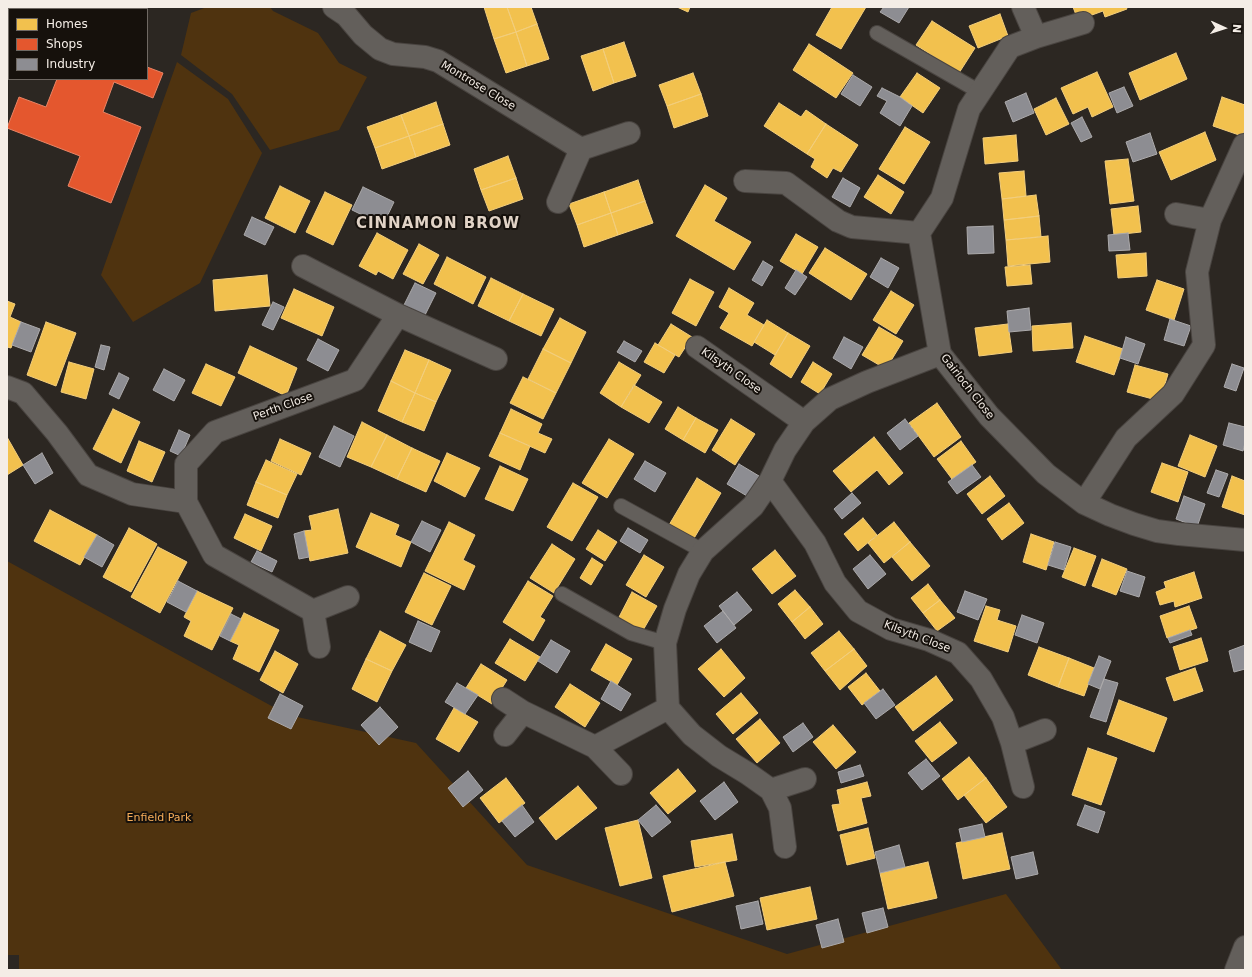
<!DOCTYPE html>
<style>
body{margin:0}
#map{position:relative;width:1252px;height:977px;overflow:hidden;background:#2c2722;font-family:"DejaVu Sans",sans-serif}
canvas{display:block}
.frame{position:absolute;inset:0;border:8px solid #f4ede6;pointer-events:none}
.legend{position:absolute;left:8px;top:8px;width:140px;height:72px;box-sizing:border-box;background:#16110c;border:1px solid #6f6963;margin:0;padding:5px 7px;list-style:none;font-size:12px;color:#f4ede6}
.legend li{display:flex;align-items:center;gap:8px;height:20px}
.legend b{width:20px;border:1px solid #6f6963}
.north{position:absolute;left:1204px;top:8px;width:40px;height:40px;-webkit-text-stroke:3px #16110c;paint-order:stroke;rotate:93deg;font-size:11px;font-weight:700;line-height:16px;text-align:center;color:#f4ede6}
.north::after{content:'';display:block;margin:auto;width:14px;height:18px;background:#f4ede6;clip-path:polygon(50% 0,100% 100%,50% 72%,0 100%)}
</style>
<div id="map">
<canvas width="1252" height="977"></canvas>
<div class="frame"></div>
<ul class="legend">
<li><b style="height:11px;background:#f2c14e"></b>Homes</li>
<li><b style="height:11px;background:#e4572e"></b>Shops</li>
<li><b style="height:11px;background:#8d8d92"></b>Industry</li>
</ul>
<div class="north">N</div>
</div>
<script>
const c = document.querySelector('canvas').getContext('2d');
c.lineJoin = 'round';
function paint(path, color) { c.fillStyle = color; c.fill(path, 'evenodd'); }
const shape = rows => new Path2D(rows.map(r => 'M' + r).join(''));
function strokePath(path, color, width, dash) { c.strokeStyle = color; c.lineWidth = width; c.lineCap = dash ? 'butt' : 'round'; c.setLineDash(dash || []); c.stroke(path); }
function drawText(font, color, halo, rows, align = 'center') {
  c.font = font + ' "DejaVu Sans",sans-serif'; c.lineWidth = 4; c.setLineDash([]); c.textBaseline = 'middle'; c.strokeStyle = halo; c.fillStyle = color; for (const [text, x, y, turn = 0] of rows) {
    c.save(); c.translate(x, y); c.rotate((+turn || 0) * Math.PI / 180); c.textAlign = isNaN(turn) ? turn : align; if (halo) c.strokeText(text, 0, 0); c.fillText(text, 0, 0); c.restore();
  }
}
paint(shape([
 [207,7,270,7,273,11,318,33,339,63,367,77,339,130,270,150,232,94,181,55,191,13],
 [177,62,228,99,262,153,200,283,133,322,101,275],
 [7,561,288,715,416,743,527,865,787,954,1006,894,1062,970,19,970,19,955,7,955]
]), '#4f330f');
const homes = shape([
 [484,7,507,7,516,32,494,39,484,7],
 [507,7,531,7,537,24,516,32,507,7],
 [677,7,690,7,688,12,677,7],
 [832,7,866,7,841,49,816,35,832,7],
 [1073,7,1126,7,1127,9,1105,17,1103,11,1078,20,1073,7],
 [1000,14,1008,36,978,48,969,26,1000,14],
 [932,21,975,48,959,73,916,45,932,21],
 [537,24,549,59,527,66,516,32,537,24],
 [516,32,527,66,506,73,494,39,516,32],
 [624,42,636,76,614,83,603,49,624,42],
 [809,44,853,73,836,98,793,70,809,44],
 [603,49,614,83,593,91,581,56,603,49],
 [1176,53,1187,79,1140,100,1129,73,1176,53],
 [1097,72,1113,107,1092,117,1088,107,1073,114,1061,88,1097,72],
 [693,73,701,94,667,106,659,85,693,73],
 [917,73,940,88,923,113,900,97,917,73],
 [701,94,708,116,674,128,667,106,701,94],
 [1222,97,1245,105,1245,128,1242,136,1213,126,1222,97],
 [1056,98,1069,124,1046,135,1034,109,1056,98],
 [436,102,443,124,409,136,401,115,436,102],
 [779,103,801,117,806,110,826,124,807,154,764,126,779,103],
 [401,115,409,136,375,148,367,127,401,115],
 [443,124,450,145,416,157,409,136,443,124],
 [826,124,858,145,841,172,833,168,827,178,811,167,815,159,807,154,826,124],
 [905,127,930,142,904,184,879,169,905,127],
 [1205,132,1216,160,1171,180,1159,152,1205,132],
 [1016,135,1018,161,985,164,983,138,1016,135],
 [409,136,416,157,382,169,375,148,409,136],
 [508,156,516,178,481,190,474,169,508,156],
 [1128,159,1134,201,1110,204,1105,161,1128,159],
 [1024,171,1026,196,1002,199,999,173,1024,171],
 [878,175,904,192,891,214,864,197,878,175],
 [516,178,523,199,489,211,481,190,516,178],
 [638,180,645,201,611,213,604,192,638,180],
 [705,185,727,198,714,221,751,242,734,270,676,236,705,185],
 [280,186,310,201,295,233,265,218,280,186],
 [325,192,352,205,333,245,306,232,325,192],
 [604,192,611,213,577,225,569,204,604,192],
 [1036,195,1039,216,1004,220,1002,199,1036,195],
 [645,201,653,223,618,235,611,213,645,201],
 [1138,206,1141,232,1114,235,1111,209,1138,206],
 [611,213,618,235,584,247,577,225,611,213],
 [1039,216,1041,237,1006,240,1004,220,1039,216],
 [377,233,408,250,393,279,378,271,376,275,359,266,377,233],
 [796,234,818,247,802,274,780,261,796,234],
 [1048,236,1050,262,1008,266,1006,240,1048,236],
 [419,244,439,255,423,284,403,274,419,244],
 [825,248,867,274,851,300,809,273,825,248],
 [1146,253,1147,276,1118,278,1116,255,1146,253],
 [447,257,486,277,473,304,434,284,447,257],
 [1030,265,1032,284,1007,286,1005,267,1030,265],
 [267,275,270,306,215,311,213,280,267,275],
 [491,278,523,294,509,321,478,306,491,278],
 [690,279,714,292,696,326,672,313,690,279],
 [1157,280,1184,289,1174,320,1146,310,1157,280],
 [729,288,754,303,747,315,764,325,752,346,720,328,729,313,719,307,729,288],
 [294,289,334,307,322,336,281,318,294,289],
 [891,291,914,305,896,334,873,320,891,291],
 [523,294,554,309,541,336,509,321,523,294],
 [7,301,15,304,10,317,21,322,11,348,7,347,7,301],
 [560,318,586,332,571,363,543,349,560,318],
 [767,320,788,333,775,355,754,342,767,320],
 [46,322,76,333,56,386,27,375,46,322],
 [1071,323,1073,348,1033,351,1032,326,1071,323],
 [671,324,692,337,679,357,658,345,671,324],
 [1008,324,1012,352,979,356,975,328,1008,324],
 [879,327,903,341,886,369,862,355,879,327],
 [788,333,810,346,791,378,770,364,788,333],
 [1085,336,1123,349,1114,375,1076,362,1085,336],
 [655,343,675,355,664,373,644,362,655,343],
 [250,346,297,368,286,396,238,373,250,346],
 [543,349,571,363,556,393,528,379,543,349],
 [405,350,429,360,415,393,391,381,405,350],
 [429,360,451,370,436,402,415,393,429,360],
 [69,362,94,369,86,399,61,392,69,362],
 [619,362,641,375,621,407,600,393,619,362],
 [813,362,832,374,820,394,801,382,813,362],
 [206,364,235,377,221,406,192,393,206,364],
 [1135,365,1168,374,1160,401,1127,392,1135,365],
 [523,377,556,393,543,419,510,403,523,377],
 [391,381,415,393,402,422,378,411,391,381],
 [634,385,662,402,649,423,621,407,634,385],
 [415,393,436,402,424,431,402,422,415,393],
 [937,403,961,437,934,457,909,423,937,403],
 [678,407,696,418,683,440,665,429,678,407],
 [113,409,140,422,121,463,93,449,113,409],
 [511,409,542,424,538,433,552,439,545,453,500,433,511,409],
 [696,418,718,430,705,453,683,440,696,418],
 [731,419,755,434,735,465,712,450,731,419],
 [362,422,387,435,371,467,347,457,362,422],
 [500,433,530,446,520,470,489,456,500,433],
 [387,435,412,448,397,479,371,467,387,435],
 [1190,435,1217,446,1205,477,1178,466,1190,435],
 [7,437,23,465,7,475,7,437],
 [874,437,903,473,889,485,877,470,851,492,833,471,874,437],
 [280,439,311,453,301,475,271,461,280,439],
 [609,439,634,454,607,498,582,483,609,439],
 [139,441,165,452,152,482,127,471,139,441],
 [961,441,976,462,952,479,937,459,961,441],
 [412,448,440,461,426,492,397,479,412,448],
 [447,453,480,468,465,497,434,481,447,453],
 [266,460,297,474,287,495,256,482,266,460],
 [1162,463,1188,472,1178,502,1151,492,1162,463],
 [500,466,528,479,513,511,485,499,500,466],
 [990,476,1005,496,982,514,967,494,990,476],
 [1232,476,1245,481,1245,515,1222,507,1232,476],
 [697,478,721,493,693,540,669,525,697,478],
 [256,482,287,495,278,518,247,505,256,482],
 [573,483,598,497,572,541,547,527,573,483],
 [1009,503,1024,523,1002,540,987,519,1009,503],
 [338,509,348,553,310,561,304,531,312,530,309,516,338,509],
 [50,510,97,535,80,565,34,541,50,510],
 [371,513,399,525,395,535,411,542,401,567,356,547,371,513],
 [245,514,272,526,261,551,234,538,245,514],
 [863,518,877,535,858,551,844,534,863,518],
 [449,522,475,535,463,560,475,566,464,590,425,571,449,522],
 [894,522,910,542,884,563,868,543,894,522],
 [129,528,157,544,131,592,103,577,129,528],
 [598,530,617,542,605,561,586,549,598,530],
 [1031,534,1054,542,1046,570,1023,562,1031,534],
 [910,542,930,566,912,581,892,557,910,542],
 [552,544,575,559,554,593,530,578,552,544],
 [158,547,187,562,160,613,131,597,158,547],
 [1074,548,1096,556,1085,586,1062,577,1074,548],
 [775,550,796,576,772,594,752,569,775,550],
 [644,555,664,567,646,597,626,585,644,555],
 [592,558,603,565,591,585,580,578,592,558],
 [1102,559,1127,569,1116,595,1092,586,1102,559],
 [1194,572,1202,598,1175,607,1174,601,1160,605,1156,592,1166,588,1164,582,1194,572],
 [424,573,451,586,432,625,405,612,424,573],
 [528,581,553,596,540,617,545,620,533,641,503,622,528,581],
 [928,584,940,600,923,613,911,598,928,584],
 [795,590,810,607,792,622,778,604,795,590],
 [197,591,233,608,212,650,184,636,191,621,184,617,197,591],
 [632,592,657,606,642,632,618,619,632,592],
 [940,600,955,618,937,631,923,613,940,600],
 [986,606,1000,610,997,620,1016,626,1008,652,974,641,986,606],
 [1189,606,1197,628,1167,638,1160,616,1189,606],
 [810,607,823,624,805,639,792,622,810,607],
 [244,613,279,630,259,672,233,659,239,645,230,641,244,613],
 [380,631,406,645,392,671,366,659,380,631],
 [839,631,854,649,825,671,811,653,839,631],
 [1201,638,1208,661,1180,670,1173,647,1201,638],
 [510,639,540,657,525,681,495,663,510,639],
 [606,644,632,659,617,685,591,670,606,644],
 [1039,647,1069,658,1058,687,1028,675,1039,647],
 [721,649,745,678,724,697,698,669,721,649],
 [854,649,867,666,840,690,825,671,854,649],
 [275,651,298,664,283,693,260,680,275,651],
 [1069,658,1094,668,1084,696,1058,687,1069,658],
 [366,659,392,671,377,702,352,689,366,659],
 [481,664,507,680,492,704,466,688,481,664],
 [1195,668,1203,691,1174,701,1166,678,1195,668],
 [866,673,880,691,862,705,848,687,866,673],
 [936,676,953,700,913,731,895,707,936,676],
 [570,684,600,703,585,727,555,707,570,684],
 [741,693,758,713,733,734,716,714,741,693],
 [1119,700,1167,718,1154,752,1107,734,1119,700],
 [454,708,478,722,459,752,436,739,454,708],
 [760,719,780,743,757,763,736,739,760,719],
 [940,722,957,743,932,762,915,741,940,722],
 [833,725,856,752,836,769,813,742,833,725],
 [1088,748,1117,758,1101,805,1072,795,1088,748],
 [969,757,986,778,958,800,942,779,969,757],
 [678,769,696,791,668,814,650,793,678,769],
 [506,778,525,803,499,823,480,798,506,778],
 [986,778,1007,807,986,823,964,795,986,778],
 [867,782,871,796,861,798,867,823,838,831,832,805,840,804,837,790,867,782],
 [578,786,597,808,556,840,539,818,578,786],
 [638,820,652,878,620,886,605,828,638,820],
 [868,828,875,858,847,865,840,835,868,828],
 [1002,833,1010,869,963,879,956,843,1002,833],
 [732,834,737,860,695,867,691,841,732,834],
 [725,862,734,896,672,912,663,876,725,862],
 [928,862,937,898,888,909,880,873,928,862],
 [810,887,817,919,767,930,760,898,810,887]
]);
paint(homes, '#f2c14e');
strokePath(homes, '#f3ce7c', 1);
const shops = shape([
 [46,7,93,7,98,9,46,9,46,7],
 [147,67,163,73,153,98,114,82,103,112,141,127,111,203,68,186,80,156,7,128,19,97,46,107,57,79,147,79,147,67]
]);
paint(shops, '#e4572e');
strokePath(shops, '#e98465', 1);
const industry = shape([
 [884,7,909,7,899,23,880,12,884,7],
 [853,75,872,87,860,106,841,94,853,75],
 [1124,87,1133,106,1117,113,1109,93,1124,87],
 [882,88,900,97,912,106,900,126,880,113,887,101,877,96,882,88],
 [1026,93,1034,113,1013,122,1005,102,1026,93],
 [1082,117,1092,137,1081,142,1071,123,1082,117],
 [1150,133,1157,154,1133,162,1126,142,1150,133],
 [843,178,860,188,850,207,832,197,843,178],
 [363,187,394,202,383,225,352,210,363,187],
 [252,217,274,227,265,245,244,235,252,217],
 [993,226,994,253,968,254,967,227,993,226],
 [1128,233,1130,250,1109,251,1108,235,1128,233],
 [881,258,899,268,888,288,870,277,881,258],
 [763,261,773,267,762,286,752,280,763,261],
 [796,270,807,277,795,295,785,288,796,270],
 [415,283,436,293,425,315,404,305,415,283],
 [273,302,284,307,273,330,262,325,273,302],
 [1029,308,1031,330,1009,332,1007,311,1029,308],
 [1170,319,1191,326,1184,346,1164,340,1170,319],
 [21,322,40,329,31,352,12,345,21,322],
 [844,337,863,347,851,369,833,358,844,337],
 [1126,337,1145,344,1138,364,1120,358,1126,337],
 [318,339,339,350,328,371,307,360,318,339],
 [624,341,642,351,635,362,617,352,624,341],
 [101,345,110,347,104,370,95,367,101,345],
 [1232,364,1244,368,1236,391,1224,387,1232,364],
 [164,369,185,380,174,401,153,390,164,369],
 [119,373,129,378,119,399,109,394,119,373],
 [905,419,918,436,900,450,887,433,905,419],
 [1229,423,1245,427,1245,443,1243,451,1223,445,1229,423],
 [334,426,354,436,340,467,319,457,334,426],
 [179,430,190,435,181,456,170,451,179,430],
 [42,453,53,473,35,484,23,465,42,453],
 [645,461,666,473,655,492,634,479,645,461],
 [739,464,759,476,747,496,727,484,739,464],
 [972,465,981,477,957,494,948,482,972,465],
 [1216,470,1228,474,1219,497,1207,493,1216,470],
 [852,493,861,503,842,519,834,509,852,493],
 [1184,496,1205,504,1197,527,1176,519,1184,496],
 [422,521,441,530,430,552,411,542,422,521],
 [628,528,648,540,640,553,620,541,628,528],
 [304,531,309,557,299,559,294,534,304,531],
 [97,535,114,545,102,567,84,557,97,535],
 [1055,542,1071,547,1064,570,1048,565,1055,542],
 [257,551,277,561,272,572,251,562,257,551],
 [870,555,886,574,868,589,853,569,870,555],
 [1127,571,1145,577,1139,597,1120,591,1127,571],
 [178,581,197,591,186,612,167,602,178,581],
 [965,591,987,599,978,620,957,612,965,591],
 [737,592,752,610,734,625,719,606,737,592],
 [723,611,736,628,717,643,704,626,723,611],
 [231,614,241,619,230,641,220,636,231,614],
 [1022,615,1044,623,1037,643,1015,635,1022,615],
 [418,621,440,631,431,652,409,642,418,621],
 [1190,630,1192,635,1170,643,1168,638,1190,630],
 [551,640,570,651,557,673,538,661,551,640],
 [1245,645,1245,669,1234,672,1229,651,1245,645],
 [1099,656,1111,661,1100,689,1088,684,1099,656],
 [1104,679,1118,683,1106,722,1090,717,1104,679],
 [611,681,631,694,621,711,601,699,611,681],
 [457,683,478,695,465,714,445,702,457,683],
 [883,689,895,705,876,719,864,703,883,689],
 [280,694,303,706,291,729,268,718,280,694],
 [380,707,398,727,379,745,361,725,380,707],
 [803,723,813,737,793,752,783,737,803,723],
 [926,759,940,776,922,790,908,773,926,759],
 [860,765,864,776,841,783,838,772,860,765],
 [468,771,483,790,463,807,448,788,468,771],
 [724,782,738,802,715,820,700,801,724,782],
 [522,805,534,822,515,837,502,821,522,805],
 [656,805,671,822,652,837,638,820,656,805],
 [1085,805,1105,812,1098,833,1077,825,1085,805],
 [982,824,985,837,962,842,959,829,982,824],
 [899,845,905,867,880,873,875,852,899,845],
 [1033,852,1038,874,1016,879,1011,857,1033,852],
 [758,901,763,924,741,929,736,906,758,901],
 [883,908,888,927,867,933,862,913,883,908],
 [838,919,844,942,822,948,816,925,838,919]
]);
paint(industry, '#8d8d92');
strokePath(industry, '#acaaab', 1);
const lane = shape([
 [877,33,980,92],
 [621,506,703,551],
 [562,594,631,633,665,643]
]);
const street = shape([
 [334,7,346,15,363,35,380,49,393,54,425,57,438,61,581,149],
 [1023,7,1036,37],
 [1083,23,1036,37,1010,47,969,109,942,198,919,233,940,354,989,416,1046,474,1084,503,1110,515,1134,524,1157,531,1179,534,1245,540],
 [745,181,786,183,838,221,852,227,919,233],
 [558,202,581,149,629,133],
 [1176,214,1210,220],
 [303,266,398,315,496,359],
 [697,347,804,422],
 [7,387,23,393,57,433,88,475,132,494,186,502],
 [770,481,815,543,835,583,858,611,891,629,929,640,958,653,981,679,1003,717,1012,743],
 [1084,503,1126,438,1173,394,1204,345,1197,272,1210,220,1244,145],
 [313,611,348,597],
 [319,647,313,611,214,555,186,502,186,464,215,432,355,380,398,315],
 [503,699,523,712,595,747,621,774],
 [668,708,665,643,675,609,689,574,703,551,753,506,770,481,785,450,804,422,830,399,867,382,940,354],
 [505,735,523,712],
 [595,747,668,708,692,735,719,756,747,773,771,790,780,808,785,847],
 [1023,787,1012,743,1045,730],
 [771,790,805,779]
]);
const secondary = shape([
 [1236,970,1245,947]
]);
strokePath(lane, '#494440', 16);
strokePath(street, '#494440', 24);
strokePath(secondary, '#494440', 24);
strokePath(lane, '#635f5b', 14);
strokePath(street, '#635f5b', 22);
strokePath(secondary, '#635f5b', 22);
drawText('11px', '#f4ede6', '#16110c', [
 ["Montrose Close",478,86,31],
 ["Kilsyth Close",731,371,35],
 ["Gairloch Close",967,387,52],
 ["Perth Close",283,407,-20],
 ["Kilsyth Close",917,637,21]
]);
drawText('11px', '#f6ad59', '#16110c', [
 ["Enfield Park",159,818]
]);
c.letterSpacing = '1px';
drawText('bold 15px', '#e1d3c6', '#16110c', [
 ["CINNAMON BROW",438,224]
]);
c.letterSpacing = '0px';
</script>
